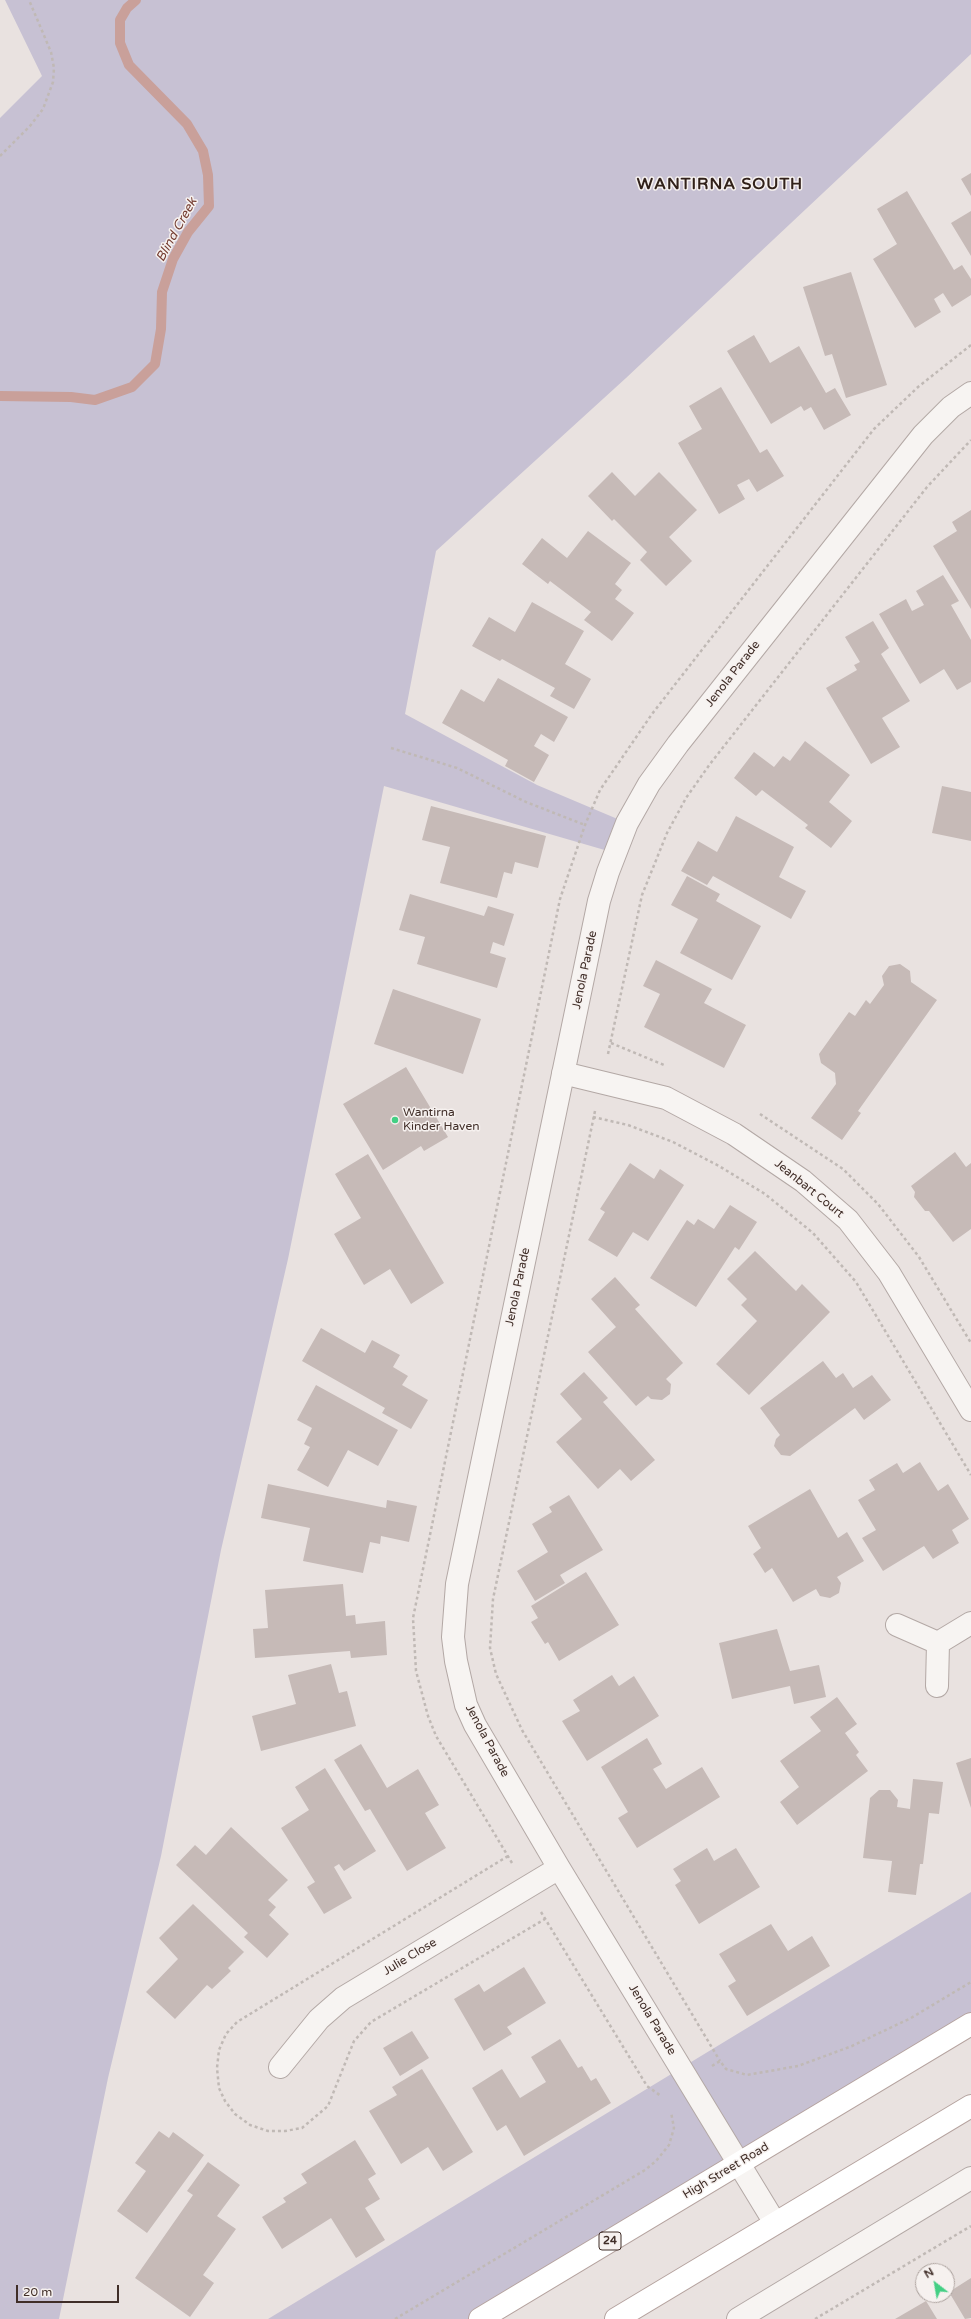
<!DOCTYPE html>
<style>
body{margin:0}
#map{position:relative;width:971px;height:2319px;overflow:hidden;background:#e9e2e0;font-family:"Varela Round",sans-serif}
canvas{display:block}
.north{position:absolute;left:915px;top:2263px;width:40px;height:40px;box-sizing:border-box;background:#f6f1ef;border:1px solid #ada39f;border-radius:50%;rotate:329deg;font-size:11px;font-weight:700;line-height:16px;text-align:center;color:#402e28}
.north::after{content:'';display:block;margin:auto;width:14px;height:18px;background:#43cf84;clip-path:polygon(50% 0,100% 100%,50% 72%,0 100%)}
.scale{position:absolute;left:16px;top:2285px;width:103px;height:18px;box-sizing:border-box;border:2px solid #402e28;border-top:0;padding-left:5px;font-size:12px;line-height:14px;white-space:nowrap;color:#402e28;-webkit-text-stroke:3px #f6f1ef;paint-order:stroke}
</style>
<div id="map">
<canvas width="971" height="2319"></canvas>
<div class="north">N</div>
<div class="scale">20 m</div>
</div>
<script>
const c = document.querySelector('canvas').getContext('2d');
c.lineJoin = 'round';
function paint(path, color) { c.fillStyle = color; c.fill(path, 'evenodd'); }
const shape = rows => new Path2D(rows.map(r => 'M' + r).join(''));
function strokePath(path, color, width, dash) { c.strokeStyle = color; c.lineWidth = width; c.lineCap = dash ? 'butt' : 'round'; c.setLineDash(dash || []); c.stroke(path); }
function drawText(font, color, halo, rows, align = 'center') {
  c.font = font + ' "Varela Round",sans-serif'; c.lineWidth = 3; c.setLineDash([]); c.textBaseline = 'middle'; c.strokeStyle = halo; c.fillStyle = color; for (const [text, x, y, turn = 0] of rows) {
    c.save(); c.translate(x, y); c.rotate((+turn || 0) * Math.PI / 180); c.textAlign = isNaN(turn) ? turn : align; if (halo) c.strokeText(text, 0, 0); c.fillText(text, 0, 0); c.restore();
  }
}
paint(shape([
 [5,0,971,0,971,54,626,378,436,551,405,714,537,785,627,823,615,853,384,786,288,1259,221,1550,161,1856,108,2078,59,2319,0,2319,0,118,42,76],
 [971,1892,971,2024,480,2319,268,2319]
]), '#c7c1d3');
strokePath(shape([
 [0,396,71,397,95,400,132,387,155,364,161,329,162,292,173,259,188,232,209,206,208,175,203,151,187,124,129,65,120,43,120,20,127,8,136,0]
]), '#c9a09a', 10);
paint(shape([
 [971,173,971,196,961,179],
 [907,191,954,270,962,265,971,279,971,295,952,307,943,293,934,299,941,312,915,328,873,259,897,244,877,209],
 [971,211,971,256,951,223],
 [851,272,887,385,846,398,832,354,825,356,803,287],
 [754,335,770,363,799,346,826,393,835,388,851,415,824,430,811,407,804,411,801,406,771,424,727,351],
 [721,387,760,453,767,449,784,476,757,492,749,479,737,485,745,499,719,514,678,443,702,429,689,406],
 [612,472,635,496,659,472,697,510,669,537,692,561,666,586,640,560,647,552,614,519,612,521,588,496],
 [971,510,971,609,933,546,957,531,952,522],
 [588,531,631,563,615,584,622,590,615,599,634,613,612,641,584,620,591,612,550,581,548,584,522,564,542,538,567,558],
 [943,575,959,601,951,605,971,640,971,682,957,690,944,669,920,684,879,614,906,599,912,611,924,605,916,591],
 [532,602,584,631,565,664,591,679,574,709,550,696,555,688,502,659,500,661,472,646,489,617,515,632],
 [873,621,889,648,881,654,910,701,882,718,900,747,871,764,826,688,857,670,854,665,860,662,845,637],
 [498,678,568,717,554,742,541,734,534,746,549,755,534,782,505,766,508,760,442,723,461,689,484,702],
 [805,741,850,775,829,802,852,821,831,848,805,828,808,825,762,790,756,796,734,778,754,752,774,767,783,756,790,761],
 [942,786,971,792,971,841,932,833],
 [431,806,546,836,538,868,515,862,512,874,504,872,497,898,440,883,450,847,422,840],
 [736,816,794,847,779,877,806,891,791,919,713,876,707,885,681,871,698,841,717,852],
 [687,876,720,894,716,901,761,926,732,980,680,953,698,919,671,905],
 [410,894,484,916,488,906,514,914,504,946,493,942,490,953,506,958,497,988,417,964,425,937,399,930],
 [656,960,712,989,704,1003,746,1025,724,1068,644,1027,660,994,643,986],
 [900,964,910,971,911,982,937,1000,858,1111,861,1113,842,1140,811,1118,836,1084,835,1073,821,1063,819,1054,849,1012,855,1016,866,1000,870,1004,884,985,882,976,889,966],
 [393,989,481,1019,463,1074,374,1044],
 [406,1067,448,1137,424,1151,421,1146,383,1170,343,1104],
 [955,1152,966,1167,971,1163,971,1229,953,1242,929,1211,925,1211,914,1197,915,1192,911,1186],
 [368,1154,444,1283,411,1304,390,1269,364,1285,334,1234,361,1218,335,1174],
 [630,1163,654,1179,660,1169,684,1185,648,1241,633,1232,617,1257,588,1240,605,1212,600,1209],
 [730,1205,757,1222,739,1250,735,1247,696,1307,650,1278,687,1220,694,1225,698,1219,714,1229],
 [755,1251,796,1291,802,1284,830,1312,749,1395,716,1364,757,1321,741,1305,747,1299,727,1279],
 [615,1277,640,1305,635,1309,683,1363,666,1379,671,1384,670,1394,662,1400,651,1399,648,1396,636,1406,588,1352,616,1327,591,1299],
 [321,1328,365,1353,372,1340,400,1355,393,1367,408,1376,402,1385,428,1400,411,1429,382,1413,385,1408,302,1361],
 [823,1361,836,1378,843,1373,853,1388,872,1375,891,1400,864,1420,855,1408,790,1456,781,1455,774,1446,776,1439,780,1435,760,1408],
 [584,1372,608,1398,603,1402,655,1460,631,1481,620,1469,598,1489,556,1442,582,1419,560,1394],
 [316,1385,398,1430,378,1466,348,1450,328,1487,297,1470,310,1447,304,1444,312,1428,297,1420],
 [920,1462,938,1491,948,1484,969,1519,952,1530,959,1543,933,1559,924,1546,883,1571,862,1538,876,1530,858,1500,875,1490,869,1480,897,1463,903,1473],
 [268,1484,386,1508,387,1500,417,1506,409,1542,381,1536,380,1544,370,1542,363,1573,303,1561,310,1528,261,1518],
 [810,1489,838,1538,847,1532,864,1561,837,1577,841,1583,839,1593,830,1598,820,1596,816,1589,793,1602,772,1568,765,1573,753,1554,761,1548,748,1526],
 [569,1495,603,1550,560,1575,565,1583,535,1601,517,1571,548,1552,532,1524,552,1512,549,1507],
 [586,1572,619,1625,559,1661,548,1642,545,1644,531,1622,538,1618,531,1606],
 [343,1584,346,1616,355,1615,356,1624,385,1621,387,1655,351,1658,350,1651,255,1658,253,1629,268,1628,265,1590],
 [777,1629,790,1671,819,1665,826,1697,794,1704,790,1686,732,1699,719,1643],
 [331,1664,339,1693,347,1691,356,1726,261,1751,252,1716,296,1704,288,1675],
 [612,1675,619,1686,634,1676,659,1716,587,1761,562,1721,580,1711,573,1700],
 [837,1697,857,1724,845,1733,859,1752,856,1755,868,1771,797,1825,780,1802,799,1787,780,1761,821,1731,810,1717],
 [647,1738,662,1764,653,1769,666,1789,702,1767,720,1797,637,1848,618,1818,628,1812,601,1767],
 [361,1744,387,1788,418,1769,439,1805,425,1813,446,1848,407,1871,370,1809,365,1811,334,1760],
 [971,1758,971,1808,956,1763],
 [325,1768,376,1851,344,1871,339,1864,334,1867,352,1898,324,1914,307,1887,315,1882,281,1828,309,1810,295,1787],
 [913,1779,943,1782,939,1814,929,1813,923,1864,920,1864,916,1895,888,1892,892,1861,863,1858,870,1798,879,1790,890,1790,898,1800,897,1807,910,1809],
 [231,1827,288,1880,268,1900,276,1907,269,1915,289,1934,267,1958,244,1937,248,1933,176,1865,195,1845,206,1855],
 [707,1848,714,1861,736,1848,760,1887,699,1924,675,1885,681,1881,673,1869],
 [193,1904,244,1952,228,1968,231,1971,212,1989,207,1985,175,2019,146,1992,178,1959,159,1938],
 [771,1924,788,1951,812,1936,830,1966,747,2016,728,1986,736,1981,719,1954],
 [524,1967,546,2003,507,2027,512,2034,484,2051,454,1999,479,1984,484,1992],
 [412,2031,429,2058,400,2076,383,2048],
 [560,2039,578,2068,582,2066,591,2081,596,2078,611,2103,524,2156,506,2125,497,2131,472,2088,502,2069,520,2098,546,2082,531,2057],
 [422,2069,473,2152,443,2171,428,2147,401,2164,369,2111,397,2095,392,2087],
 [159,2131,169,2138,173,2132,204,2155,147,2233,117,2211,146,2171,135,2163],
 [355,2140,376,2174,368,2179,380,2199,365,2208,385,2240,356,2258,331,2218,282,2249,262,2217,286,2202,283,2198,307,2183,301,2174],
 [208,2162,240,2185,217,2216,236,2229,203,2275,214,2283,190,2317,135,2278,193,2195,187,2191],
 [971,2278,971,2318,965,2319,949,2292],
 [926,2301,937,2319,895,2319]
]), '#c6bab7');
const minor = shape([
 [563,1073,666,1098,734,1134,803,1181,848,1220,889,1273,971,1410],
 [897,1625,938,1643,937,1686],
 [938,1643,971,1623],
 [280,2067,319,2019,343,1998,559,1868],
 [775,2223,559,1868,475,1725,466,1705,456,1661,453,1637,457,1584,599,901,608,872,627,823,649,784,678,744,923,435,951,407,971,393],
 [738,2319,971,2178]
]);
const primary = shape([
 [480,2319,971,2024],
 [616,2319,971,2106]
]);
strokePath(minor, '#b3a8a5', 24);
strokePath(primary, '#b5a39f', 24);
strokePath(shape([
 [0,156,30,126,43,109,53,82,54,68,51,52,29,0],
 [391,748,457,768,526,802,585,825],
 [611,1043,664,1065],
 [608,1054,642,895,667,833,686,798,710,764,927,487,971,440],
 [595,1111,493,1599,490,1648,496,1674,522,1730,720,2061],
 [760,1114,843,1169,878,1204,919,1257,971,1343],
 [593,1117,628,1125,673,1142,719,1166,765,1194,813,1233,856,1282,971,1475],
 [508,1856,237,2022,226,2034,219,2050,217,2068,219,2088,225,2101,235,2114,250,2125,268,2131,285,2131,302,2128,328,2106,354,2041,371,2022,545,1919],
 [512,1863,436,1736,428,1716,416,1671,413,1618,560,899,585,825,600,790,652,714,874,429,918,387,971,345],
 [541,1912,647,2086,661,2096],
 [712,2066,720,2061,726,2069,747,2075,798,2066,852,2046,911,2018,971,1982],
 [395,2319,645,2170,656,2161,669,2145,674,2128,671,2112],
 [815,2319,971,2226]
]), '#c0b9b5', 2.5, [3, 3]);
strokePath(minor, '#f7f4f2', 22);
strokePath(primary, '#fff', 22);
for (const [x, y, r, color] of [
 [395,1120,4,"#43cf84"]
]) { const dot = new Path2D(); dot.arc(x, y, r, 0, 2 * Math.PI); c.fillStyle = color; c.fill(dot); strokePath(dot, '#f6f1ef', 1.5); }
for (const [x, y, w] of [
 [610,2241,22]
]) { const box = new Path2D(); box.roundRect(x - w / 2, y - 9, w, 18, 3); c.fillStyle = '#f6f1ef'; c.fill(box); strokePath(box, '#402e28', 1); }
drawText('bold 11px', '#402e28', null, [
 ["24",610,2241]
]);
drawText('12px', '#402e28', '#f6f1ef', [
 ["Jenola Parade",733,674,-52],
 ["Jenola Parade",585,970,-78],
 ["Jeanbart Court",809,1189,39],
 ["Jenola Parade",518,1287,-78],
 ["Jenola Parade",487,1741,62],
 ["Julie Close",410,1957,-31],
 ["Jenola Parade",652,2020,59],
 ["High Street Road",726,2171,-31]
]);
drawText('12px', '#402e28', '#f6f1ef', [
 ["Wantirna",403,1113],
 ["Kinder Haven",403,1127]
], 'left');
drawText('italic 13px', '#753d32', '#f6f1ef', [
 ["Blind Creek",177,230,-61]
]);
c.letterSpacing = '1px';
drawText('bold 16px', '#31211a', '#f6f1ef', [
 ["WANTIRNA SOUTH",720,185]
]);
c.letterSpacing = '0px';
</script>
